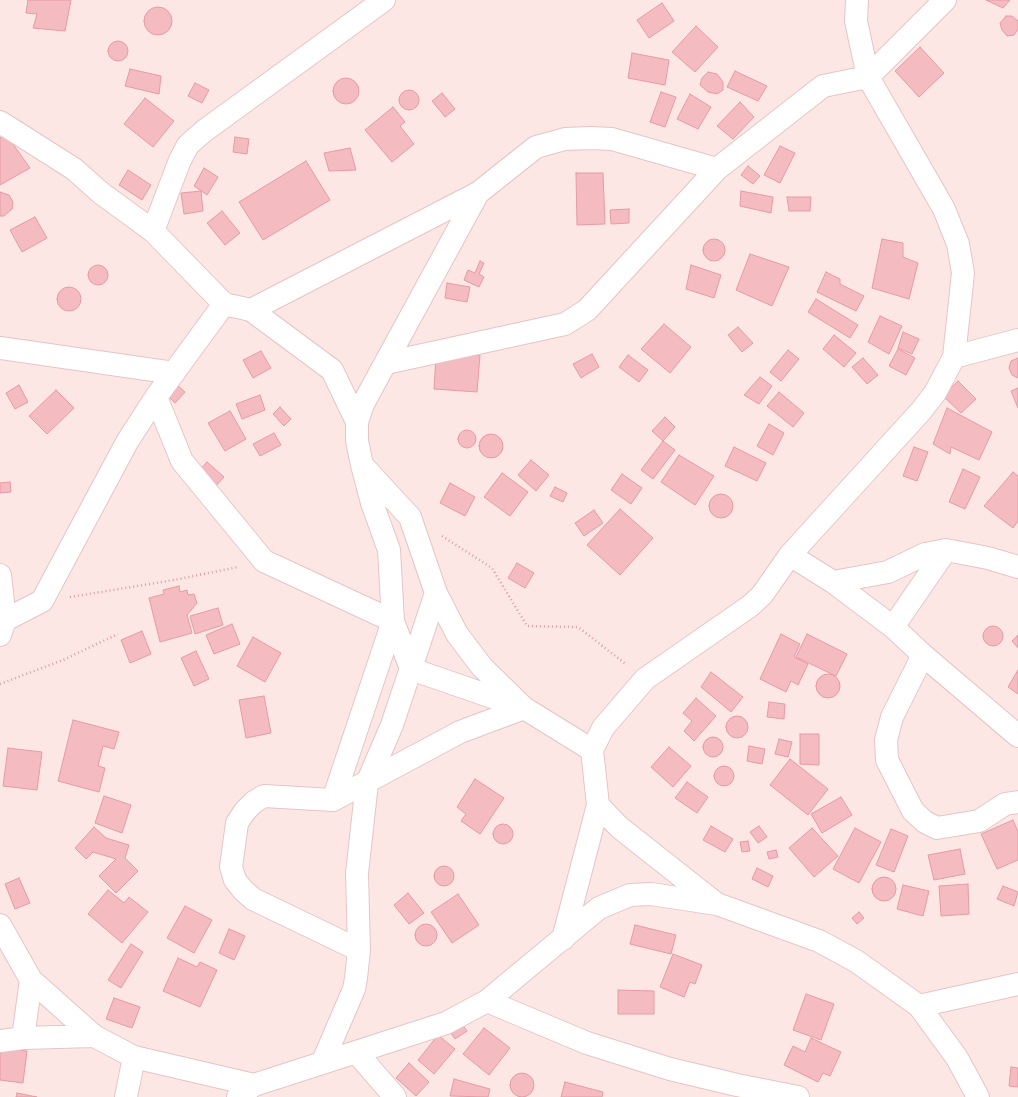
<!DOCTYPE html>
<style>
body{margin:0}
canvas{display:block;background:#fde7e4}
</style>
<canvas width="1018" height="1097"></canvas>
<script>
const c = document.querySelector('canvas').getContext('2d');
c.lineJoin = 'round';
function paint(path, color) { c.fillStyle = color; c.fill(path, 'evenodd'); }
const shape = rows => new Path2D(rows.map(r => 'M' + r).join(''));
function strokePath(path, color, width, dash) { c.strokeStyle = color; c.lineWidth = width; c.lineCap = dash ? 'butt' : 'round'; c.setLineDash(dash || []); c.stroke(path); }
const building = shape([
 [28,0,71,0,65,31,33,28,37,14,26,13,28,0],
 [986,0,1010,0,1003,8,986,0],
 [662,3,674,21,649,38,637,20,662,3],
 '144 21a14 14 0 1 1 28 0a14 14 0 1 1-28 0Z',
 [1006,16,1012,16,1018,21,1018,29,1014,35,1007,36,1002,30,1000,23,1006,16],
 [696,26,718,47,695,72,672,52,696,26],
 '108 51a10 10 0 1 1 20 0a10 10 0 1 1-20 0Z',
 [920,47,944,73,919,97,895,71,920,47],
 [632,53,669,60,665,85,628,78,632,53],
 [130,69,161,76,159,94,125,86,130,69],
 [735,71,767,86,758,101,727,87,735,71],
 [708,72,717,74,723,82,723,90,717,94,708,92,700,85,702,78,708,72],
 '333 91a13 13 0 1 1 26 0a13 13 0 1 1-26 0Z',
 [195,83,209,90,202,103,188,96,195,83],
 '399 100a10 10 0 1 1 20 0a10 10 0 1 1-20 0Z',
 [661,92,676,97,665,127,650,122,661,92],
 [442,93,455,109,445,117,432,101,442,93],
 [690,94,711,107,698,129,677,119,690,94],
 [145,98,174,121,153,147,124,124,145,98],
 [740,102,754,117,733,139,717,126,740,102],
 [393,107,405,122,400,126,414,144,392,162,365,130,393,107],
 [5,133,30,168,0,185,0,138,5,133],
 [235,137,249,139,247,154,233,152,235,137],
 [780,146,795,153,780,183,764,175,780,146],
 [350,148,356,170,329,171,324,153,350,148],
 [306,161,330,200,263,240,239,202,306,161],
 [748,166,760,176,753,184,741,175,748,166],
 [204,168,218,177,207,195,194,186,204,168],
 [128,170,151,185,142,200,119,185,128,170],
 [576,173,603,173,605,224,577,225,576,173],
 [201,191,203,211,184,214,181,193,201,191],
 [741,191,773,197,771,213,740,206,741,191],
 [0,192,9,195,13,202,12,209,4,216,0,216,0,192],
 [787,197,811,197,810,211,789,211,787,197],
 [629,209,629,223,611,224,610,210,629,209],
 [222,211,240,233,225,245,207,223,222,211],
 [35,217,47,238,22,252,10,230,35,217],
 '703 250a11 11 0 1 1 22 0a11 11 0 1 1-22 0Z',
 [882,239,903,243,903,257,918,263,909,299,872,288,882,239],
 [750,254,789,267,772,306,736,290,750,254],
 [480,261,484,263,479,274,484,277,479,287,464,280,468,270,475,273,480,261],
 '88 275a10 10 0 1 1 20 0a10 10 0 1 1-20 0Z',
 [691,265,721,275,714,298,686,289,691,265],
 [826,272,840,279,840,284,864,296,856,311,817,292,826,272],
 [447,283,470,287,467,302,445,298,447,283],
 '57 299a12 12 0 1 1 24 0a12 12 0 1 1-24 0Z',
 [816,299,858,325,850,338,808,312,816,299],
 [880,316,902,326,889,354,868,342,880,316],
 [664,324,691,347,670,373,641,349,664,324],
 [738,327,753,343,742,352,728,335,738,327],
 [903,332,919,339,912,354,898,348,903,332],
 [834,335,856,353,844,367,823,349,834,335],
 [898,349,915,358,906,375,889,366,898,349],
 [788,350,799,359,781,381,770,372,788,350],
 [261,351,271,368,253,378,243,360,261,351],
 [455,353,480,355,477,392,434,389,436,356,455,353],
 [592,354,599,367,581,378,573,364,592,354],
 [628,355,648,370,639,382,619,367,628,355],
 [863,358,878,375,867,384,852,367,863,358],
 [1018,358,1018,378,1012,375,1009,368,1011,361,1018,358],
 [760,377,772,386,759,404,744,395,760,377],
 [958,381,976,399,961,413,943,396,958,381],
 [176,384,185,392,175,403,166,394,176,384],
 [19,385,28,402,15,409,6,393,19,385],
 [1018,388,1018,408,1011,391,1018,388],
 [56,390,74,408,47,434,29,416,56,390],
 [779,392,804,413,793,427,767,406,779,392],
 [260,395,265,410,242,419,236,404,260,395],
 [280,407,291,419,284,426,273,414,280,407],
 [947,408,992,432,979,460,951,447,950,454,933,444,947,408],
 [230,411,246,439,225,451,208,423,230,411],
 [665,417,675,427,663,441,652,431,665,417],
 [769,424,784,433,773,455,757,446,769,424],
 '458 439a9 9 0 1 1 18 0a9 9 0 1 1-18 0Z',
 [274,433,281,445,260,456,253,444,274,433],
 '479 446a12 12 0 1 1 24 0a12 12 0 1 1-24 0Z',
 [663,441,675,450,653,479,641,470,663,441],
 [734,447,766,463,757,481,725,466,734,447],
 [914,447,928,452,917,481,903,476,914,447],
 [679,455,714,476,695,505,661,482,679,455],
 [531,460,549,475,536,491,518,475,531,460],
 [207,462,224,477,213,489,197,473,207,462],
 [963,469,980,477,965,509,949,502,963,469],
 [1013,472,1018,476,1018,521,1013,528,984,506,1013,472],
 [502,473,528,492,510,516,484,497,502,473],
 [622,474,642,488,631,504,611,490,622,474],
 [10,482,11,492,0,493,0,483,10,482],
 [450,483,475,497,465,516,440,503,450,483],
 [555,487,567,493,563,502,550,496,555,487],
 '709 506a12 12 0 1 1 24 0a12 12 0 1 1-24 0Z',
 [620,509,653,538,620,575,587,545,620,509],
 [594,510,603,523,584,536,575,523,594,510],
 [517,563,534,573,525,588,508,578,517,563],
 [179,586,180,592,187,590,188,595,194,594,197,603,187,615,192,633,160,642,149,598,164,594,163,590,179,586],
 [218,608,223,625,195,634,190,616,218,608],
 [232,624,240,644,214,654,206,635,232,624],
 '983 636a10 10 0 1 1 20 0a10 10 0 1 1-20 0Z',
 [142,631,151,654,130,663,121,640,142,631],
 [781,634,800,644,794,657,808,664,798,685,791,681,786,692,760,679,781,634],
 [807,634,847,654,836,676,796,657,807,634],
 [1018,635,1018,648,1012,641,1018,635],
 [253,637,281,653,265,682,237,666,253,637],
 [196,651,209,679,194,686,181,658,196,651],
 [1018,670,1018,694,1008,687,1018,670],
 [711,672,743,697,731,712,701,687,711,672],
 '816 686a12 12 0 1 1 24 0a12 12 0 1 1-24 0Z',
 [264,696,271,733,246,738,239,700,264,696],
 [696,698,716,716,694,741,684,731,692,721,683,713,696,698],
 [769,702,785,704,784,719,767,717,769,702],
 '726 727a11 11 0 1 1 22 0a11 11 0 1 1-22 0Z',
 [73,720,119,732,114,749,103,746,98,766,105,768,99,792,58,781,73,720],
 [800,734,819,734,819,765,800,764,800,734],
 '703 747a10 10 0 1 1 20 0a10 10 0 1 1-20 0Z',
 [779,739,792,742,788,757,775,754,779,739],
 [749,746,765,749,762,764,747,761,749,746],
 [669,747,691,766,673,787,651,767,669,747],
 [8,748,42,752,37,790,3,786,8,748],
 [790,759,828,789,808,815,770,785,790,759],
 '714 776a10 10 0 1 1 20 0a10 10 0 1 1-20 0Z',
 [475,779,504,798,480,834,461,821,466,814,457,807,475,779],
 [687,782,708,797,697,813,675,798,687,782],
 [104,796,131,805,122,833,95,823,104,796],
 [841,797,852,815,822,833,811,814,841,797],
 [1013,820,1018,832,1018,860,997,869,981,834,1013,820],
 '493 834a10 10 0 1 1 20 0a10 10 0 1 1-20 0Z',
 [711,826,733,839,725,852,703,840,711,826],
 [759,826,767,837,758,843,750,832,759,826],
 [94,827,106,838,129,845,125,858,138,871,116,893,99,876,116,859,93,852,86,859,75,848,94,827],
 [812,828,838,856,814,877,789,848,812,828],
 [855,828,881,842,859,883,833,869,855,828],
 [891,829,908,836,894,872,876,865,891,829],
 [748,841,750,851,742,852,740,842,748,841],
 [960,849,965,874,934,880,928,855,960,849],
 [776,850,778,857,769,859,767,852,776,850],
 '434 876a10 10 0 1 1 20 0a10 10 0 1 1-20 0Z',
 [757,868,773,876,768,887,752,879,757,868],
 '872 889a12 12 0 1 1 24 0a12 12 0 1 1-24 0Z',
 [19,878,30,903,15,909,5,884,19,878],
 [968,884,969,914,941,916,939,886,968,884],
 [903,885,929,891,923,916,897,909,903,885],
 [1003,886,1018,892,1014,906,997,899,1003,886],
 [108,890,124,903,129,897,148,912,122,943,88,914,108,890],
 [408,893,424,913,409,924,394,905,408,893],
 [458,894,479,925,452,943,431,912,458,894],
 [185,906,212,920,194,953,167,938,185,906],
 [859,912,864,918,857,924,852,918,859,912],
 '415 935a11 11 0 1 1 22 0a11 11 0 1 1-22 0Z',
 [635,925,676,935,671,954,630,944,635,925],
 [229,929,245,936,234,960,219,953,229,929],
 [131,944,143,952,121,988,108,980,131,944],
 [673,954,702,965,695,984,690,982,684,997,660,987,673,954],
 [178,958,197,967,200,962,217,970,200,1007,163,991,178,958],
 [618,990,654,991,654,1014,618,1014,618,990],
 [806,994,834,1004,821,1040,793,1030,806,994],
 [114,998,140,1007,132,1028,106,1019,114,998],
 [459,1020,467,1031,455,1039,448,1029,459,1020],
 [484,1028,510,1048,489,1075,463,1054,484,1028],
 [438,1035,455,1049,434,1074,418,1060,438,1035],
 [811,1038,841,1052,830,1076,823,1073,818,1082,784,1065,793,1046,805,1052,811,1038],
 [0,1048,27,1051,23,1083,0,1080,0,1048],
 [409,1063,429,1082,416,1096,396,1078,409,1063],
 [1011,1067,1018,1068,1018,1087,1009,1086,1011,1067],
 '510 1085a12 12 0 1 1 24 0a12 12 0 1 1-24 0Z',
 [454,1079,490,1089,488,1097,450,1096,454,1079],
 [565,1082,603,1092,602,1097,561,1097,565,1082],
 [17,1093,37,1097,16,1097,17,1093]
]);
paint(building, '#f4bbc1');
strokePath(building, '#e79aa5', 1);
const street = shape([
 [0,122,74,169,101,193,153,231,224,304,251,310,332,370,357,422],
 [153,231,180,160,188,145,204,131,384,0],
 [251,310,478,193,536,147,565,139,591,138,612,139,717,169],
 [0,348,174,373],
 [954,357,1018,340],
 [386,363,565,324,587,310,717,169,823,86,868,77,945,0],
 [156,397,182,461,264,561,393,621,411,669,524,708],
 [364,467,410,517,436,593,457,634,482,667,524,708,592,750],
 [790,555,833,582,893,627,923,655,1018,736],
 [0,575,5,620],
 [833,582,888,572,925,554,946,550,988,558,1018,567],
 [893,627,946,550],
 [0,635,5,620,42,601,127,442,156,397,224,304],
 [923,655,892,717,886,740,887,760,913,811,925,822,937,828,979,821,1005,804,1018,802],
 [333,800,393,621,389,550,372,503,362,465,357,441,357,422,363,404,478,193],
 [598,805,619,827,714,902],
 [0,925,31,980,94,1036,134,1057,254,1085],
 [563,939,598,805,592,750,603,728,645,679,750,606,762,595,790,555,921,411,935,393,954,357,963,273,958,244,944,209,868,77,856,21,857,0],
 [359,950,253,899,243,890,235,880,231,867,237,823,245,811,254,802,264,796,333,800,460,732,524,708],
 [487,1001,587,1043,670,1069,737,1085,798,1097],
 [919,1006,1018,984],
 [23,1038,31,980],
 [0,1041,23,1038,94,1036],
 [356,1052,395,1097],
 [323,1061,354,989,356,978,359,950,357,873,367,783,392,725,436,593],
 [126,1097,134,1057],
 [238,1097,254,1085,446,1023,487,1001,599,908,630,895,651,894,717,904,819,941,856,961,919,1006,957,1058,978,1097]
]);
strokePath(street, '#e7c4c6', 24);
strokePath(shape([
 [442,536,492,568,527,626,578,627,627,665],
 [70,597,174,580,238,567],
 [0,684,63,660,118,634]
]), '#d99ea5', 2.5, [1, 3]);
strokePath(street, '#fff', 22);
</script>
